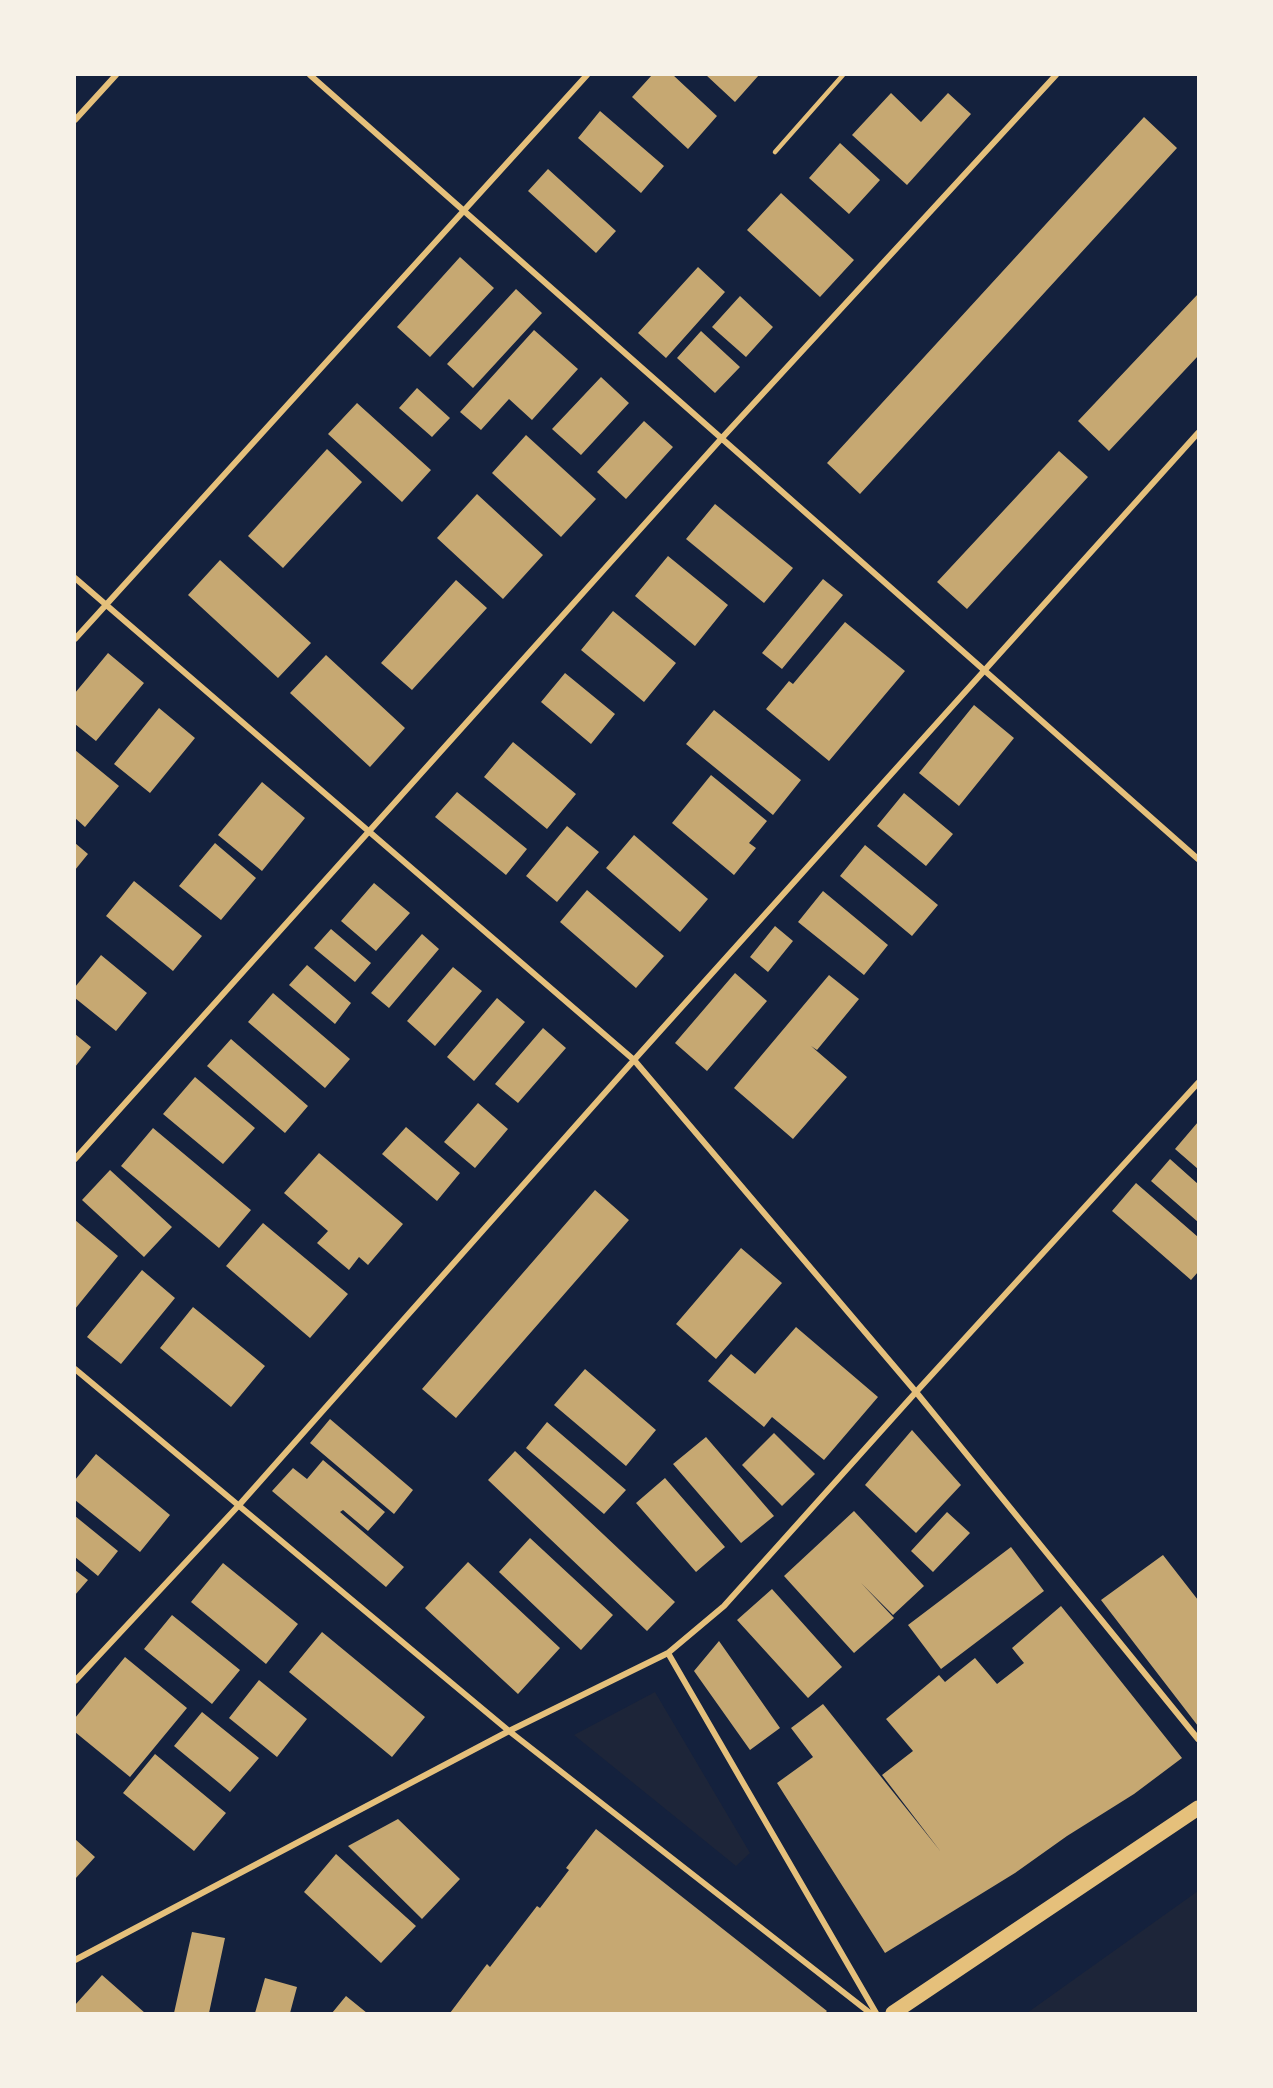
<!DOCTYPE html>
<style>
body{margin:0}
#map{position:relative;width:1273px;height:2088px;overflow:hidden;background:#14213d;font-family:Georgia,serif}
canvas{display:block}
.frame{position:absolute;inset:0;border:76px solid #f6f1e7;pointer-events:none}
</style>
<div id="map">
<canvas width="1273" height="2088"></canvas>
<div class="frame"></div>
</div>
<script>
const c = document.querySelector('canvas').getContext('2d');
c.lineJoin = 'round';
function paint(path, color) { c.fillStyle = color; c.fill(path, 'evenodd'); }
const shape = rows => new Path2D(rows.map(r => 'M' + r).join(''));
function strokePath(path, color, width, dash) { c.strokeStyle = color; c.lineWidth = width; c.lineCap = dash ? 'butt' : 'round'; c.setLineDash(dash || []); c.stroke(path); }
paint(shape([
 [655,1692,750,1853,736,1866,574,1735],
 [1198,1891,1198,2013,1027,2013]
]), '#1d2539');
paint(shape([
 [652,75,673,75,717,116,688,149,632,97],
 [706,75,759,75,735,102],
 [891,93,921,122,948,93,971,114,907,185,852,135],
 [600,111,664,166,641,193,578,138],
 [1144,117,1177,148,860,494,827,463],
 [840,143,880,180,849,214,809,178],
 [548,169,616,231,596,253,528,191],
 [781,193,854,260,820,297,747,230],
 [460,257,494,288,430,357,397,327],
 [698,267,725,292,666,358,638,333],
 [516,289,542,313,473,388,447,364],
 [1198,294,1198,356,1109,451,1078,421],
 [740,296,773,327,746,357,712,327],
 [534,330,578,369,532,420,509,399,481,430,460,412],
 [701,331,740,367,715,393,677,358],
 [601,377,629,403,581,455,552,429],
 [417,388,450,418,432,437,399,408],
 [357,403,431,470,402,502,328,434],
 [644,421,673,447,626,499,597,472],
 [526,435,596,499,561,537,492,473],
 [327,449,362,482,283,568,248,536],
 [1059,451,1088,477,967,609,937,582],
 [477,494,543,555,503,599,437,538],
 [715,504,793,568,764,603,686,539],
 [668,556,728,605,695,646,635,596],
 [220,560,311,643,278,678,188,595],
 [823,579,843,595,782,669,762,653],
 [456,580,487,608,412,690,381,663],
 [613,611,676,663,644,702,581,650],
 [845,622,905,671,829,761,766,709,789,681,793,684],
 [108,653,144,683,96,741,75,724,75,693],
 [326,655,405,728,370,767,290,693],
 [565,673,615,714,591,744,541,702],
 [974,705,1014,738,959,806,919,773],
 [159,708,195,738,150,793,114,764],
 [714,710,801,780,773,815,686,744],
 [513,742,576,794,547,829,484,777],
 [75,750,119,786,85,827,75,818],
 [711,775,767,821,749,843,756,848,734,875,672,823],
 [262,782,305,818,262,871,218,835],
 [457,792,527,849,506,875,435,817],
 [904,793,953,834,926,866,877,826],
 [567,826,599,852,557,902,526,876],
 [634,835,708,899,680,932,606,868],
 [75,843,88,854,75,870],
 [215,843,256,878,221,920,179,886],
 [865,845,938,905,912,936,840,876],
 [134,881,202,936,173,971,106,916],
 [374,883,410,913,376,951,341,921],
 [587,890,664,956,636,988,560,922],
 [823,891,888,945,864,975,798,922],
 [775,926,793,941,768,972,750,957],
 [331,929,371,963,355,982,314,948],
 [422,934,439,949,389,1008,371,993],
 [101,955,147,993,116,1031,75,998,75,987],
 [307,965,351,1003,335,1024,289,985],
 [453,967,482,991,435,1046,407,1021],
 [735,973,767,1001,707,1071,675,1043],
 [829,975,859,999,817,1050,811,1046,847,1077,793,1139,734,1088],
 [273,993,350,1059,325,1088,248,1022],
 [497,998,525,1022,474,1081,447,1057],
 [543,1028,566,1048,518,1103,495,1084],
 [75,1034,91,1047,75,1067],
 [231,1039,308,1106,285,1133,207,1066],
 [195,1077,255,1128,223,1164,163,1114],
 [478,1103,508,1129,475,1168,444,1142],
 [1198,1122,1198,1169,1175,1149],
 [406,1127,460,1173,437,1201,382,1154],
 [153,1128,251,1210,219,1248,121,1166],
 [319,1153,403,1224,368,1265,359,1257,349,1270,317,1243,328,1231,284,1193],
 [1170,1159,1198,1184,1198,1222,1151,1181],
 [110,1170,172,1227,144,1257,82,1200],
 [1136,1183,1198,1237,1198,1272,1191,1280,1112,1211],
 [595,1190,629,1220,456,1418,422,1389],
 [75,1220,118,1256,75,1309],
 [263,1223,348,1294,310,1338,226,1266],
 [741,1248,782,1283,716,1359,676,1324],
 [142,1270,175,1298,121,1364,87,1337],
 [193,1307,265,1366,231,1407,160,1348],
 [796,1327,878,1397,824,1460,772,1417,764,1427,708,1381,731,1354,755,1374],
 [585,1369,656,1430,626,1466,554,1405],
 [330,1419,413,1490,394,1514,310,1443],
 [547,1422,626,1490,604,1514,526,1448],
 [912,1430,961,1485,916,1533,865,1485],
 [774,1433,815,1474,782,1506,742,1465],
 [706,1437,774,1516,741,1543,673,1464],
 [515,1451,675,1602,647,1631,488,1480],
 [96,1454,170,1515,140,1552,75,1500,75,1480],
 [323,1460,385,1512,368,1531,343,1510,340,1512,404,1567,386,1587,272,1491,293,1468,307,1479],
 [665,1478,725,1547,696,1572,636,1503],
 [854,1511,924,1586,893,1615,861,1583,894,1618,854,1653,784,1576],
 [947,1512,970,1533,933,1572,911,1551],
 [75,1516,118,1551,98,1576,75,1557],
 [530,1538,613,1615,581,1650,499,1572],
 [1011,1547,1044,1591,941,1669,908,1625],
 [1163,1555,1198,1600,1198,1726,1101,1600],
 [468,1562,560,1648,518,1694,425,1608],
 [223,1563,298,1624,266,1664,191,1602],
 [75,1570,88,1580,75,1595],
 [772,1589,842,1667,808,1698,737,1620],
 [1061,1606,1182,1758,1134,1794,1067,1836,1015,1873,885,1953,777,1783,813,1757,791,1728,823,1704,941,1852,882,1775,913,1751,886,1719,939,1675,945,1682,975,1658,997,1684,1024,1663,1012,1648],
 [172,1615,240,1670,212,1704,144,1649],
 [322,1632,425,1717,392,1757,289,1672],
 [719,1641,780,1728,750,1750,694,1671],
 [125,1657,187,1708,130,1777,75,1732,75,1718],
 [259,1680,307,1719,277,1757,229,1718],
 [202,1712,259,1758,230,1792,174,1746],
 [155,1754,226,1813,194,1851,123,1793],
 [398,1819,460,1879,422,1919,348,1846],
 [596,1829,827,2011,825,2013,450,2013,487,1964,490,1967,537,1906,540,1908,569,1870,566,1868],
 [75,1839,95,1857,75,1879],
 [336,1854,416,1926,381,1963,304,1892],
 [192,1932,225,1938,209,2013,174,2013],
 [102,1975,145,2013,75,2013,75,2005],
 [265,1978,297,1987,290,2013,255,2013],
 [346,1996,367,2013,332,2013]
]), '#c6a872');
strokePath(shape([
 [775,152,843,75]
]), '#e5c07b', 4.5);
strokePath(shape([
 [310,75,1198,859],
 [75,120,116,75],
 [75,578,634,1060,916,1392,1198,1739],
 [75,639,587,75],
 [75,1159,721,439,1056,75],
 [75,1369,509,1731,870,2013],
 [668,1653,876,2013],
 [75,1681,240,1504,634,1060,1198,433],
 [75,1960,509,1731,668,1653,724,1606,916,1392,1198,1083]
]), '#e5c07b', 6);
strokePath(shape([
 [893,2013,1198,1808]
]), '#e5c07b', 15);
</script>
